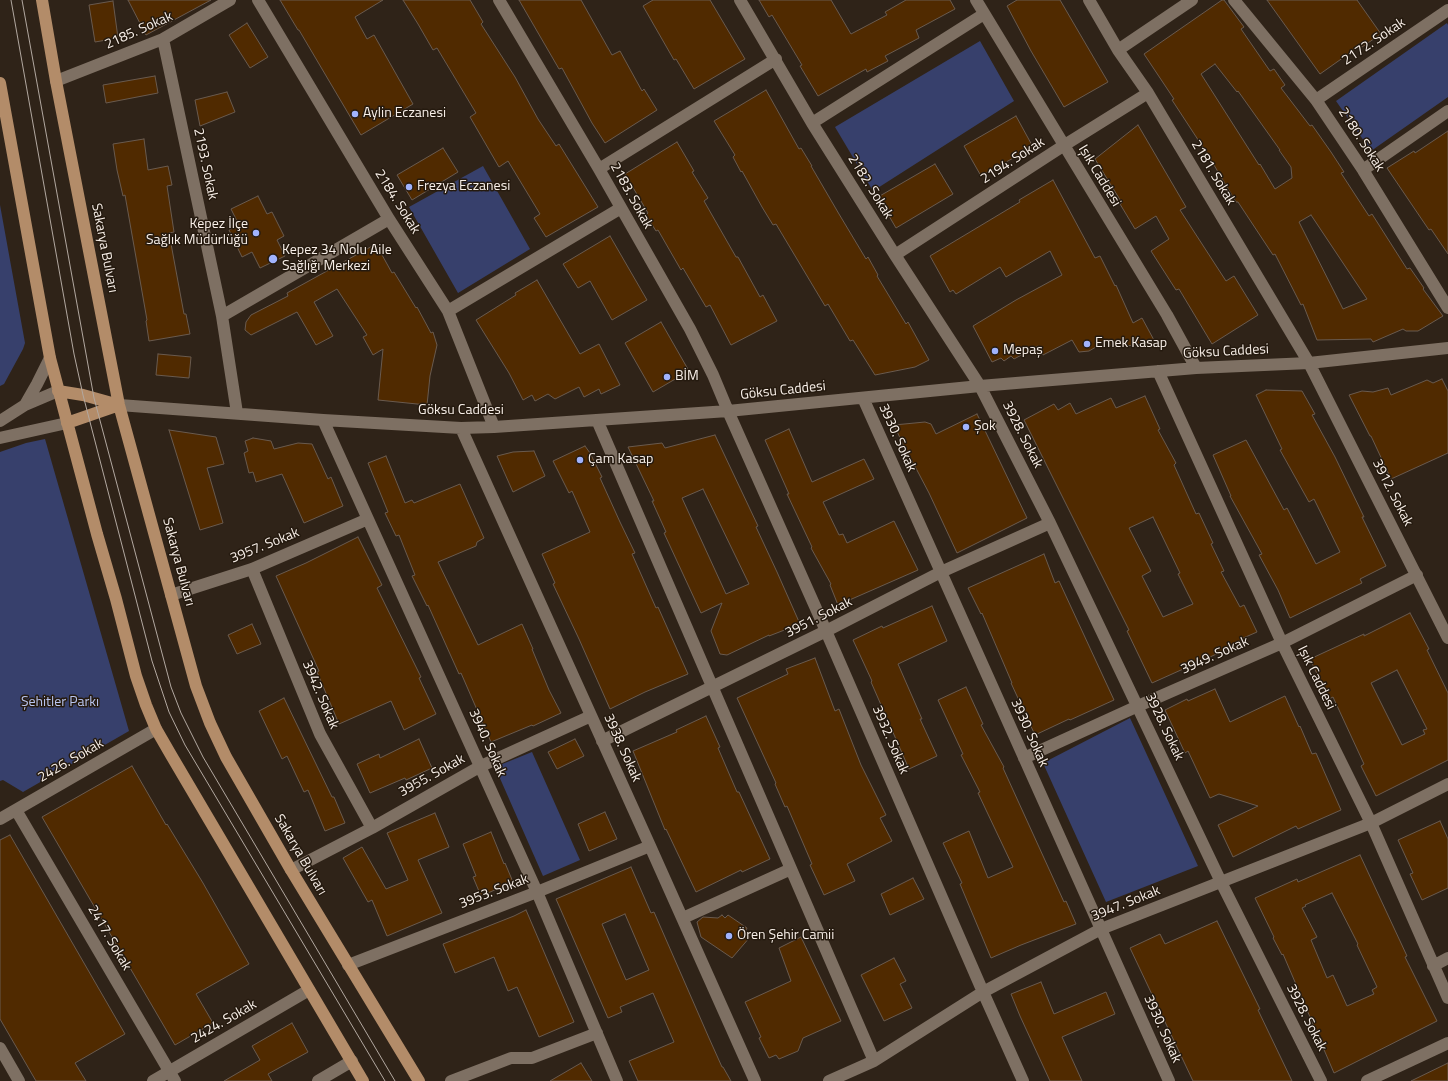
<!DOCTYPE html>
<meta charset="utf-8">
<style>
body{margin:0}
canvas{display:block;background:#2f2318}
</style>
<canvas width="1448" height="1081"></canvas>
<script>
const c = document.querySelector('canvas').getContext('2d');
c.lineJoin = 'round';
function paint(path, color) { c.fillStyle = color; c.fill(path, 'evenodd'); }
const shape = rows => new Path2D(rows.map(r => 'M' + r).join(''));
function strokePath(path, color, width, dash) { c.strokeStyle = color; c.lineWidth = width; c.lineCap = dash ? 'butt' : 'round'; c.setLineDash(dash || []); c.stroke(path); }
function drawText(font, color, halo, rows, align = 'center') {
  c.font = font + ' "Titillium Web",sans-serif'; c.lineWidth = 3; c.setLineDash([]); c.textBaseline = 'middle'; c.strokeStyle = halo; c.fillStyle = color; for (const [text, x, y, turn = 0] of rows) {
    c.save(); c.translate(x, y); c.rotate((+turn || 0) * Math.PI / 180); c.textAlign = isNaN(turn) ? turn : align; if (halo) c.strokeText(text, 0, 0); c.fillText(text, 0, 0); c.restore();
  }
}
paint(shape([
 [1447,23,1448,25,1448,97,1371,151,1336,101],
 [980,41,1014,101,873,191,835,127],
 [483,166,530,249,458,293,409,207],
 [0,205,25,343,23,349,4,384,0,386],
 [45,439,129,731,23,792,3,780,0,781,0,452,26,443],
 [1130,718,1198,866,1106,902,1043,763],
 [532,752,580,860,543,876,495,767]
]), '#37406c');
const building = shape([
 [128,0,211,0,146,35,128,0],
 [280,0,383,0,355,17,367,39,374,35,413,104,361,135,299,30,298,30,280,0],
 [403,0,470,0,483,22,481,24,515,77,538,119,556,146,559,144,598,207,546,237,534,218,540,214,508,161,499,167,470,117,476,113,437,48,433,50,418,24,403,0],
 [519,0,581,0,612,55,620,51,642,91,644,89,657,110,605,143,592,123,562,68,559,69,519,0],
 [653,0,710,0,745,59,694,89,676,59,674,60,643,6,653,0],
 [759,0,831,0,851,34,887,15,885,12,906,0,950,0,955,9,916,30,919,38,885,56,888,61,867,72,866,69,818,96,800,66,802,65,772,15,769,17,759,0],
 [1017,0,1060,0,1108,82,1064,107,1031,51,1007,6,1017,0],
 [1222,0,1224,0,1244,27,1241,29,1270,71,1274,69,1285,85,1281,88,1310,126,1312,125,1331,152,1344,172,1341,173,1369,216,1372,214,1407,269,1410,268,1424,288,1423,289,1443,316,1418,331,1406,331,1403,329,1373,342,1371,339,1317,340,1303,304,1301,305,1275,254,1273,255,1238,202,1236,202,1208,155,1172,100,1174,99,1144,54,1222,0],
 [1215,64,1237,92,1238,91,1280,150,1279,150,1291,167,1292,178,1275,189,1260,164,1259,165,1201,74,1215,64],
 [1311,215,1367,299,1343,309,1299,222,1311,215],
 [1267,0,1357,0,1381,34,1362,47,1361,45,1320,74,1267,0],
 [113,1,118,38,95,42,89,5,113,1],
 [247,23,268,57,250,68,229,35,247,23],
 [155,76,158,93,106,103,103,85,155,76],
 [766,90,799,149,801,148,812,166,811,166,839,214,866,259,868,257,878,275,877,276,906,324,908,322,929,360,915,367,875,375,853,340,850,341,828,304,825,306,776,224,773,225,762,207,742,171,741,172,733,157,735,155,714,121,766,90],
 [227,92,235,112,200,126,195,100,227,92],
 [1016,116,1033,147,981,176,964,146,1016,116],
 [1138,125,1186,207,1180,210,1226,281,1234,276,1258,315,1212,344,1179,289,1176,290,1151,251,1169,239,1156,216,1135,229,1120,204,1122,203,1095,159,1138,125],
 [1448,131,1448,254,1431,229,1429,230,1387,168,1414,151,1415,153,1448,131],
 [144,139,148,170,168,166,172,185,167,186,174,232,169,233,184,314,186,314,190,334,149,341,146,321,147,320,125,195,123,196,117,170,113,144,144,139],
 [677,142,694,171,692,172,708,198,704,201,736,257,738,257,760,297,763,295,777,321,731,345,710,305,706,307,683,268,681,270,658,230,656,231,646,215,648,213,625,174,677,142],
 [443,148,458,172,412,200,397,175,443,148],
 [935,164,953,194,896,228,878,197,935,164],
 [1053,180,1095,258,1100,256,1115,286,1116,285,1133,323,1142,318,1155,342,1112,348,1108,340,1089,351,1079,352,1072,340,1043,355,1038,346,1014,359,1011,356,1004,361,1001,358,992,362,973,326,1016,300,1062,275,1050,251,1006,277,1000,267,956,294,953,290,950,292,930,256,1020,202,1019,200,1053,180],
 [258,196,267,214,272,212,284,236,277,240,285,256,260,268,252,252,242,257,229,230,239,225,231,209,258,196],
 [610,236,647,300,612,320,590,281,578,288,563,264,610,236],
 [376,244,392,273,394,272,416,308,417,307,431,333,433,332,437,345,430,376,427,405,378,400,383,349,373,355,363,337,367,335,337,289,314,302,333,336,316,345,297,312,251,335,245,330,246,322,251,315,288,296,287,293,376,244],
 [537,280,580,354,599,344,620,385,601,394,599,389,584,397,579,387,555,399,548,394,535,401,532,395,523,400,509,373,476,320,516,295,515,293,537,280],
 [661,322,689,371,653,392,625,343,661,322],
 [158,354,191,357,189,378,156,375,158,354],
 [1442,379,1448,391,1448,453,1391,479,1371,436,1370,436,1349,395,1362,391,1373,392,1388,388,1391,395,1427,380,1433,383,1442,379],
 [1266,390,1302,391,1315,414,1312,415,1335,457,1364,517,1362,517,1386,566,1360,579,1362,583,1290,618,1278,590,1259,555,1262,554,1230,496,1231,496,1213,455,1246,440,1284,510,1287,508,1316,564,1340,552,1314,499,1309,502,1280,450,1282,449,1256,395,1266,390],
 [1145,396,1160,429,1158,430,1176,463,1174,465,1196,514,1199,513,1213,543,1211,544,1224,571,1221,572,1240,607,1244,605,1257,632,1241,639,1239,643,1221,652,1152,683,1127,631,1129,630,1024,420,1054,404,1058,410,1070,403,1076,414,1111,398,1116,408,1145,396],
 [1153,517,1180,573,1178,574,1193,604,1163,617,1142,576,1151,571,1129,528,1153,517],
 [977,414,1027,518,957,553,929,493,909,455,908,455,894,425,925,422,931,424,936,434,977,414],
 [789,429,812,482,864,459,874,479,823,502,839,535,843,534,847,543,894,521,918,570,838,605,830,585,831,584,811,548,812,547,787,494,789,494,765,440,789,429],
 [169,430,216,437,224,464,207,468,223,523,200,530,169,430],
 [715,435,758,526,756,527,777,572,800,624,769,636,769,635,727,655,720,654,711,631,722,603,701,613,664,533,666,532,652,501,654,501,628,447,662,443,665,448,715,435],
 [703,489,749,584,726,594,682,498,703,489],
 [253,438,271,441,274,449,298,443,312,444,328,479,331,477,343,506,304,523,282,474,256,482,253,472,249,473,244,453,248,451,245,441,253,438],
 [585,446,590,453,602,477,600,478,620,522,635,553,632,554,656,608,658,607,688,674,645,692,610,709,579,639,553,584,555,583,542,554,590,532,572,491,569,493,553,461,585,446],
 [534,451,545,476,513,492,497,456,513,452,534,451],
 [386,456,405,503,412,500,414,503,460,484,484,538,477,542,476,546,438,562,478,645,522,624,533,649,532,649,549,690,561,713,533,726,532,725,491,742,461,673,459,674,428,605,427,606,412,576,415,575,399,535,396,536,385,513,388,512,368,463,386,456],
 [358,537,382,585,377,588,421,677,419,678,436,714,404,730,391,701,339,724,317,672,319,671,276,576,306,563,358,537],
 [1044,554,1055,583,1059,581,1114,700,1070,720,1069,719,1035,735,1011,683,1012,683,982,613,981,614,968,588,1044,554],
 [932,606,947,641,898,664,922,719,920,719,937,756,909,769,871,682,872,681,853,640,882,626,883,628,932,606],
 [1410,613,1429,649,1427,650,1448,693,1448,760,1376,796,1361,766,1364,764,1333,697,1329,699,1310,659,1364,634,1364,636,1410,613],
 [1397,670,1427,729,1423,730,1425,734,1402,745,1371,683,1397,670],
 [252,624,261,644,237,654,228,635,252,624],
 [815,658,835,711,839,709,861,765,886,815,880,818,892,841,847,864,855,881,824,895,810,865,812,864,787,806,785,807,775,784,776,783,737,698,788,674,786,669,815,658],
 [966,687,983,724,981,725,1004,767,1003,768,1064,902,1066,901,1076,924,1021,945,991,958,960,884,962,883,943,843,969,831,988,878,1013,867,978,793,980,792,961,755,963,754,938,700,966,687],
 [1215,689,1230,722,1285,696,1299,727,1300,726,1312,754,1316,753,1341,810,1298,829,1296,826,1233,857,1218,825,1258,806,1219,794,1210,798,1188,751,1185,753,1165,710,1187,699,1188,701,1215,689],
 [284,698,332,797,334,797,345,823,325,831,308,790,304,792,287,756,282,759,259,711,284,698],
 [706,716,720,747,718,748,737,792,739,792,770,859,742,872,741,870,696,892,666,829,665,830,633,751,677,732,676,730,706,716],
 [419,739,432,768,406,780,405,778,370,793,357,764,379,754,380,758,419,739],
 [575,739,584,756,557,769,548,752,575,739],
 [132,766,166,825,167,824,203,883,249,964,196,994,213,1023,175,1045,42,817,132,766],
 [605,812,617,839,589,851,578,824,605,812],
 [435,813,449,847,418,860,442,913,387,936,372,900,368,902,343,858,362,847,386,889,408,880,387,833,435,813],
 [1440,821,1448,839,1448,888,1422,900,1410,874,1413,873,1398,840,1440,821],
 [491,832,504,864,505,863,513,882,481,896,473,877,476,876,463,844,491,832],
 [10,835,125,1034,75,1063,86,1081,36,1081,0,1019,0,840,10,835],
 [1360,855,1407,956,1405,957,1437,1021,1334,1073,1283,954,1282,955,1273,938,1274,937,1255,898,1297,879,1298,882,1360,855],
 [1332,893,1358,944,1357,945,1377,987,1372,990,1374,994,1347,1006,1333,975,1327,978,1311,940,1317,937,1302,908,1306,906,1305,905,1332,893],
 [631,867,651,913,654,912,709,1038,722,1067,723,1067,731,1081,638,1081,629,1061,674,1042,653,993,620,1007,622,1012,608,1018,556,899,631,867],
 [625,914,649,970,626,980,602,924,625,914],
 [913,878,924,899,890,915,881,894,913,878],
 [526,910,574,1022,539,1037,517,987,508,991,494,957,455,973,443,944,514,916,526,910],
 [722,915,725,918,728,915,747,928,744,934,750,937,732,958,701,937,697,922,703,917,718,918,722,915],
 [1217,921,1260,1009,1258,1010,1292,1081,1193,1081,1130,948,1160,934,1165,944,1217,921],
 [801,937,841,1021,803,1038,798,1051,779,1059,776,1055,769,1058,759,1038,761,1037,745,1002,791,981,779,948,801,937],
 [894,958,906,981,900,984,912,1008,884,1021,861,975,894,958],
 [1041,982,1054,1014,1106,992,1115,1014,1062,1037,1082,1081,1050,1081,1020,1016,1011,994,1041,982],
 [292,1023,308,1052,268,1074,272,1081,224,1081,260,1060,252,1046,292,1023],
 [581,1063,592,1081,550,1081,581,1063],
 [1448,1063,1448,1081,1411,1081,1448,1063]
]);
paint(building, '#502a00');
strokePath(building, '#695a4e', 1);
strokePath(shape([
 [258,0,389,219,448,311,494,427],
 [499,0,599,169,690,329,713,375,728,411,826,631,983,992,1023,1081],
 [740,0,812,123,895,255,980,386,1050,523,1221,882,1321,1081],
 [976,0,1167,315,1196,368],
 [1089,0,1118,50,1148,93,1309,363,1448,638],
 [1234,0,1316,100,1363,170,1448,308],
 [163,39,222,316,237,413],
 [1118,50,1192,0],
 [56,81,163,39,230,0],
 [1316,100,1448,10],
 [812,123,984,14],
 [599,169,776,59],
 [1363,170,1448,111],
 [895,255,1063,146,1148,93],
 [448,311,621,208],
 [222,316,389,219],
 [1158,371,1282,643,1371,823,1448,998],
 [863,398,1169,1081],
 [25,405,37,384,50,358],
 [119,405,323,420,461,428,494,427,728,411,980,386,1196,368,1309,363,1448,348],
 [323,420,537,892,617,1081],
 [597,420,874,1061],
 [0,421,25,405,58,391],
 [461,428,650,846,755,1081],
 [0,438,67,423],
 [252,569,320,734,372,828],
 [171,595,252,569,368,519],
 [602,741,826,631,941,572,1050,523],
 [1024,758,1138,706,1282,643,1417,575],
 [16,810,175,1081],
 [0,819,156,729],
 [291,870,372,828,481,766,591,716],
 [683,918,791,869],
 [348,965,537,892,650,846],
 [1433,966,1448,958],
 [0,1048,19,1081],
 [153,1081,309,990],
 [318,1081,352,1061],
 [451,1081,511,1058,532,1058,597,1033],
 [829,1081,874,1061,983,992,1101,929,1371,823,1448,784],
 [1367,1081,1448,1043]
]), '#7e7063', 12);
strokePath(shape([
 [42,0,56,81,119,405,196,686,210,723,226,757,291,870,419,1081],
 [0,83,50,358,97,534,116,599,136,676,146,705,156,729,171,755,363,1081],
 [58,391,83,395,119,405],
 [67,423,119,405]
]), '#b38c69', 12);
strokePath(shape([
 [11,0,74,354,83,395,152,661,169,712,185,745,385,1081],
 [22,0,94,398,171,687,181,713,203,757,395,1081]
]), '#b2a8a0', 1);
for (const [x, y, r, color] of [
 [355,114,4,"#a1b3fd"],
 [409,187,4,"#a1b3fd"],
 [256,233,4,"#a1b3fd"],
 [273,259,5,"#a1b3fd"],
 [1087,344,4,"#a1b3fd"],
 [995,351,4,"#a1b3fd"],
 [667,377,4,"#a1b3fd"],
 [966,427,4,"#a1b3fd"],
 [580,460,4,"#a1b3fd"],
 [729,936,4,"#a1b3fd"]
]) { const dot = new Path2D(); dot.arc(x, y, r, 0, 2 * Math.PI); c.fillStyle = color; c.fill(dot); strokePath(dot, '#251a0f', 1.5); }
drawText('14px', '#f8efe8', '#251a0f', [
 ["2185. Sokak",139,31,-24],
 ["2172. Sokak",1374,42,-34],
 ["2180. Sokak",1361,140,57],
 ["2194. Sokak",1013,161,-33],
 ["2193. Sokak",205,164,78],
 ["2181. Sokak",1213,173,59],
 ["Işık Caddesi",1099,176,59],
 ["2182. Sokak",870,187,58],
 ["2183. Sokak",631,196,61],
 ["2184. Sokak",397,202,58],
 ["Sakarya Bulvarı",104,248,79],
 ["Göksu Caddesi",1226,352,-3],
 ["Göksu Caddesi",783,391,-6],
 ["Göksu Caddesi",461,411],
 ["3928. Sokak",1022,435,63],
 ["3930. Sokak",897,438,66],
 ["3912. Sokak",1392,493,63],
 ["3957. Sokak",265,546,-22],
 ["Sakarya Bulvarı",178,562,75],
 ["3951. Sokak",819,618,-27],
 ["3949. Sokak",1215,656,-24],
 ["Işık Caddesi",1316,678,64],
 ["3942. Sokak",320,695,67],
 ["3928. Sokak",1164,727,65],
 ["3930. Sokak",1029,733,66],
 ["3932. Sokak",890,740,67],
 ["3940. Sokak",487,743,66],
 ["3938. Sokak",622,748,66],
 ["2426. Sokak",71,761,-30],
 ["3955. Sokak",432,776,-29],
 ["Sakarya Bulvarı",300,855,60],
 ["3953. Sokak",494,892,-21],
 ["3947. Sokak",1126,904,-22],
 ["2417. Sokak",109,938,60],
 ["3928. Sokak",1306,1018,63],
 ["2424. Sokak",224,1022,-30],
 ["3930. Sokak",1162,1029,66]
]);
drawText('14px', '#f8efe8', '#251a0f', [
 ["Aylin Eczanesi",363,114],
 ["Frezya Eczanesi",417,187],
 ["Kepez İlçe",248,225,"right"],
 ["Sağlık Müdürlüğü",248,241,"right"],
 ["Kepez 34 Nolu Aile",282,251],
 ["Sağlığı Merkezi",282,267],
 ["Emek Kasap",1095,344],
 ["Mepaş",1003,351],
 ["BİM",675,377],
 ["Şok",974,427],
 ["Çam Kasap",588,460],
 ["Ören Şehir Camii",737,936]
], 'left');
drawText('14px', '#b9c5f0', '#251a0f', [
 ["Şehitler Parkı",60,703]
]);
</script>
